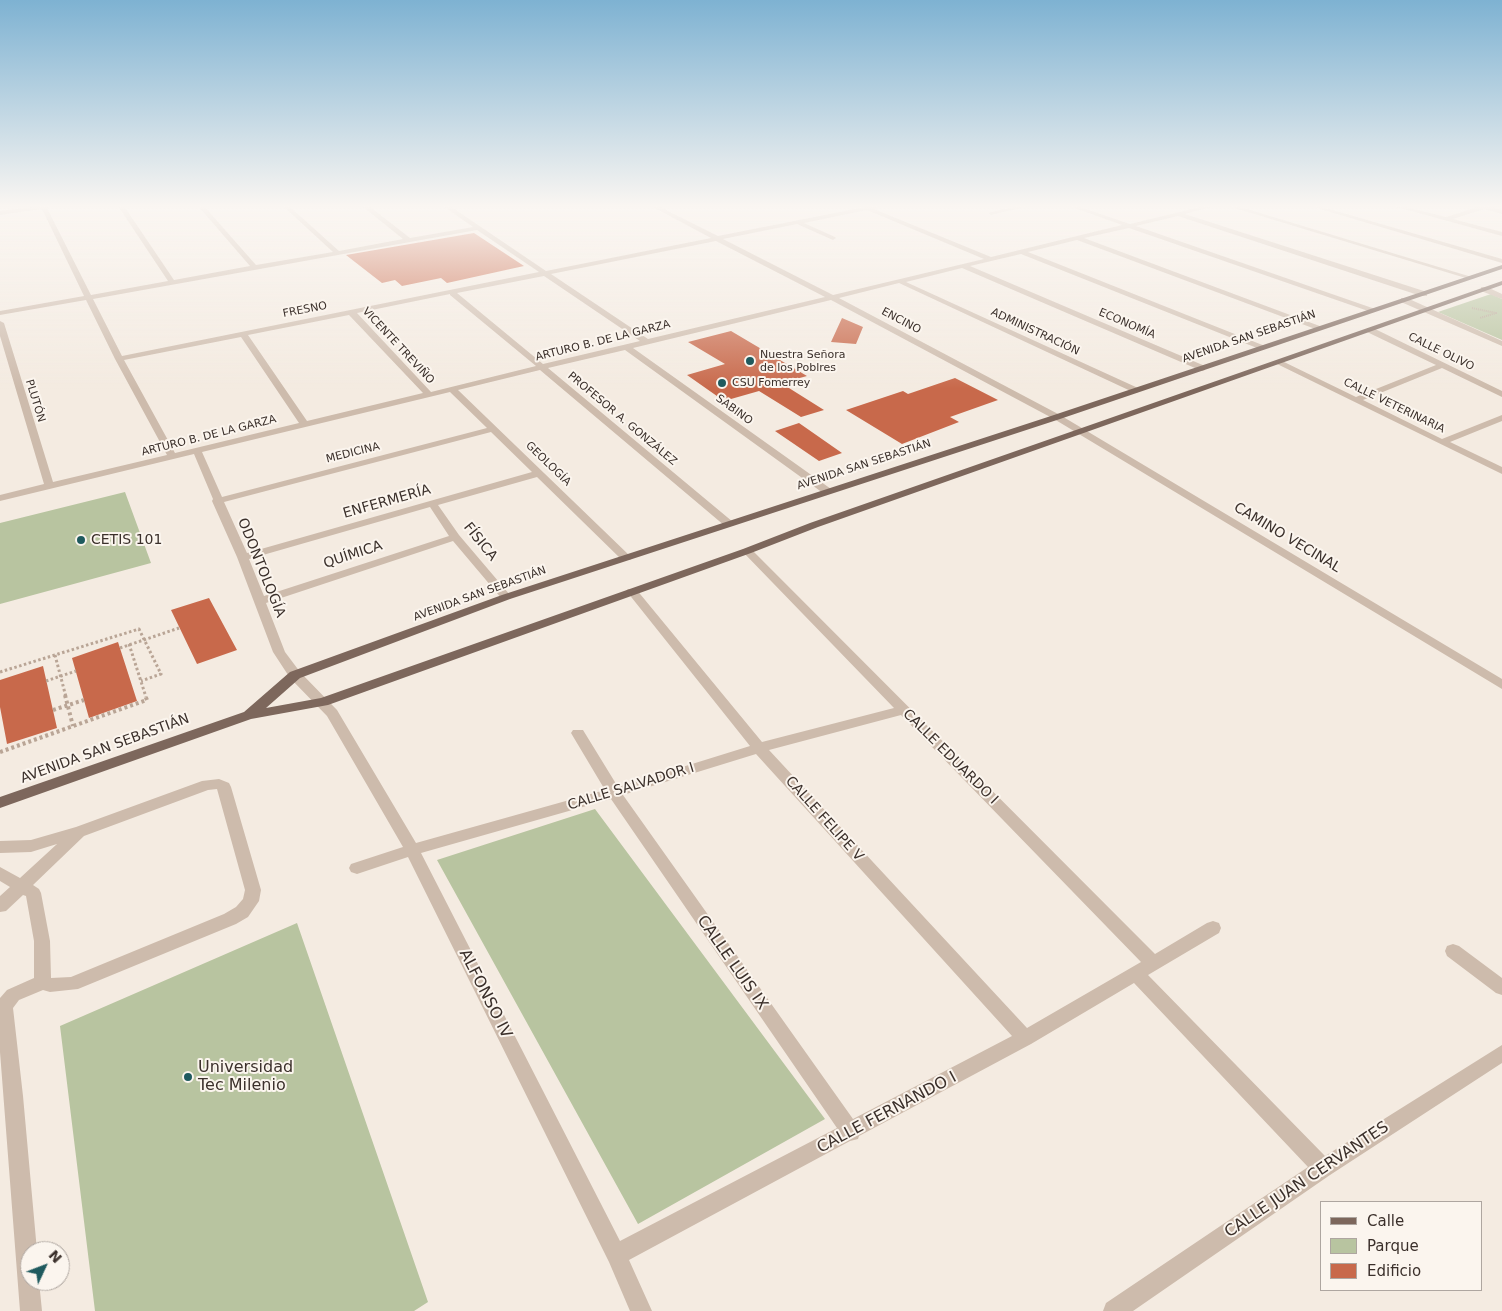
<!DOCTYPE html>
<meta charset="utf-8">
<style>
body{margin:0}
#map{position:relative;width:1502px;height:1311px;overflow:hidden;background:#f4ebe1;font-family:"DejaVu Sans",sans-serif}
canvas{display:block}
.legend{position:absolute;left:1320px;top:1201px;width:162px;height:90px;box-sizing:border-box;background:#fbf5ee;border:1px solid #aea6a0;margin:0;padding:6px 9px;list-style:none;font-size:15px;color:#3b302b}
.legend li{display:flex;align-items:center;gap:10px;height:25px}
.legend b{width:25px;border:1px solid #aea6a0}
.north{position:absolute;left:20px;top:1241px;width:50px;height:50px;box-sizing:border-box;background:#fbf5ee;border:1px solid #aea6a0;border-radius:50%;rotate:47deg;font-size:14px;font-weight:700;line-height:20px;text-align:center;color:#3b302b}
.north::after{content:'';display:block;margin:auto;width:18px;height:22px;background:#1f5a5e;clip-path:polygon(50% 0,100% 100%,50% 72%,0 100%)}
</style>
<div id="map">
<canvas width="1502" height="1311"></canvas>
<ul class="legend">
<li><b style="height:6px;background:#7d675c"></b>Calle</li>
<li><b style="height:14px;background:#b8c4a0"></b>Parque</li>
<li><b style="height:14px;background:#c8694b"></b>Edificio</li>
</ul>
<div class="north">N</div>
</div>
<script>
const c = document.querySelector('canvas').getContext('2d');
c.lineJoin = 'round';
function paint(path, color) { c.fillStyle = color; c.fill(path, 'evenodd'); }
const shape = rows => new Path2D(rows.map(r => 'M' + r).join(''));
function strokePath(path, color, width, dash) { c.strokeStyle = color; c.lineWidth = width; c.lineCap = dash ? 'butt' : 'round'; c.setLineDash(dash || []); c.stroke(path); }
function drawText(font, color, halo, rows, align = 'center') {
  c.font = font + ' "DejaVu Sans",sans-serif'; c.lineWidth = 4; c.setLineDash([]); c.textBaseline = 'middle'; c.strokeStyle = halo; c.fillStyle = color; for (const [text, x, y, turn = 0] of rows) {
    c.save(); c.translate(x, y); c.rotate((+turn || 0) * Math.PI / 180); c.textAlign = isNaN(turn) ? turn : align; if (halo) c.strokeText(text, 0, 0); c.fillText(text, 0, 0); c.restore();
  }
}
paint(shape([
 [1491,294,1502,299,1502,340,1438,312],
 [125,492,151,563,0,604,0,523],
 [595,809,825,1119,638,1224,437,860],
 [297,923,428,1302,414,1311,95,1311,60,1026]
]), '#b8c4a0');
paint(shape([
 [474,233,524,266,447,283,441,278,402,286,395,280,382,283,346,255],
 [842,318,863,327,856,344,831,342],
 [731,331,807,376,781,383,824,410,801,417,759,391,724,401,687,375,725,364,688,342],
 [955,378,998,400,950,417,959,422,902,444,846,410,903,391,908,394],
 [799,423,842,453,819,461,775,431],
 [209,598,237,650,197,664,171,610],
 [118,642,137,701,89,718,72,658],
 [43,666,57,728,7,744,0,707,0,680]
]), '#c8694b');
strokePath(shape([
 [1472,308,1496,313,1480,318]
]), '#b9a596', 2, [1, 1]);
strokePath(shape([
 [129,644,146,697],
 [120,648,179,628],
 [55,655,66,697],
 [0,672,139,629,161,674,141,681],
 [46,681,76,671]
]), '#b9a596', 3, [2.5, 2.5]);
strokePath(shape([
 [65,695,73,726],
 [53,710,84,700],
 [0,752,147,700,145,695]
]), '#b9a596', 4, [3, 3]);
paint(shape([
 [40,206,55,206,47,208,91,295,168,281,118,206,124,206,174,280,250,266,198,206,204,206,256,265,333,252,283,206,289,206,339,251,403,239,362,206,369,206,410,238,473,227,443,206,450,206,546,271,711,238,651,206,658,206,718,236,870,206,881,206,874,209,991,257,1122,225,1069,206,1077,206,1130,224,1204,206,1214,206,1185,214,1427,292,1427,296,1421,296,1178,216,1136,226,1378,310,1371,312,1129,228,1084,238,1325,328,1318,330,1077,240,1028,252,1265,346,1266,348,1262,350,1021,254,970,266,1205,366,1205,370,1202,371,962,268,906,282,1138,388,1138,392,1135,393,899,283,839,298,1060,415,1502,679,1502,689,1054,419,831,300,633,348,831,489,831,493,823,493,625,350,548,368,733,522,734,524,733,526,725,526,540,370,458,390,630,556,632,558,630,560,622,560,537,477,438,505,459,535,510,595,512,597,510,599,502,599,453,541,266,603,285,652,300,672,337,710,416,843,605,790,571,733,573,730,583,730,618,787,750,746,628,593,626,591,628,589,636,589,762,742,894,708,742,551,743,549,751,549,1155,954,1207,923,1213,921,1219,923,1221,928,1219,933,1148,975,1325,1156,1502,1045,1502,1063,1330,1175,1133,1311,1103,1311,1106,1303,1308,1167,1134,983,1031,1044,859,1136,858,1139,850,1141,629,1260,652,1311,630,1311,609,1262,408,857,357,874,351,872,349,868,351,864,403,847,327,716,290,678,273,652,237,557,212,501,213,499,194,454,0,501,0,495,44,484,0,336,0,321,4,323,53,482,167,455,115,359,86,300,0,315,0,311,84,296,42,209,0,215,0,211,40,206],
 [867,210,984,259,833,295,723,239,797,224,833,240,836,238,835,237,804,223,867,210],
 [477,230,539,272,122,356,93,299,477,230],
 [716,241,825,297,648,339,551,274,716,241],
 [544,276,640,341,543,364,457,293,544,276],
 [450,294,450,295,536,366,431,392,357,313,450,294],
 [349,315,423,393,307,421,248,335,349,315],
 [241,337,299,423,175,453,124,360,241,337],
 [450,392,487,428,222,497,202,452,450,392],
 [491,432,532,472,247,553,224,502,491,432],
 [430,507,449,536,264,596,249,559,430,507],
 [901,715,1141,962,1027,1028,769,750,901,715],
 [756,754,1012,1036,853,1119,623,795,756,754],
 [611,799,837,1128,620,1241,421,853,611,799],
 [1017,206,1028,206,991,215,988,213,1017,206],
 [1228,206,1237,206,1475,278,1469,279,1228,206],
 [1310,206,1319,206,1502,259,1502,263,1310,206],
 [1393,206,1402,206,1446,217,1481,206,1490,206,1502,210,1502,214,1484,209,1453,219,1502,232,1502,236,1393,206],
 [1481,287,1487,287,1502,294,1502,299,1481,291,1481,287],
 [1401,298,1407,298,1502,341,1502,346,1401,302,1401,298],
 [1367,328,1373,328,1502,391,1502,397,1442,368,1363,400,1442,439,1502,415,1502,421,1450,442,1502,467,1502,474,1273,362,1280,360,1356,397,1436,365,1367,332,1367,328],
 [219,779,229,783,231,787,261,890,259,901,248,917,236,924,78,989,50,992,43,990,19,1000,13,1008,23,1096,37,1251,30,1251,30,1281,39,1281,42,1311,20,1311,0,1052,0,998,7,990,34,978,34,941,26,896,23,895,6,911,0,912,0,896,10,887,0,881,0,867,20,878,57,844,31,852,0,853,0,841,31,840,76,827,202,781,219,779],
 [217,789,245,890,243,899,236,907,224,914,71,977,51,978,50,941,41,893,39,889,33,885,84,836,208,790,217,789],
 [1453,944,1459,946,1502,978,1502,995,1496,993,1447,956,1445,951,1447,946,1453,944]
]), '#cdbbac');
paint(shape([
 [1502,265,1502,269,1060,419,510,599,300,678,266,708,321,698,743,549,810,523,1502,281,1502,285,818,527,751,553,328,705,251,719,0,808,0,797,244,712,290,672,502,595,1054,415,1502,265]
]), '#7d675c');
const sky = c.createLinearGradient(0, 0, 0, 389);
sky.addColorStop(0, '#7eb2d2');
sky.addColorStop(0.53, '#faf6f2');
sky.addColorStop(1, '#faf6f200');
c.fillStyle = sky;
c.fillRect(0, 0, 1502, 389);
for (const [x, y, r, color] of [
 [750,361,5,"#1f5a5e"],
 [722,383,5,"#1f5a5e"],
 [81,540,5,"#1f5a5e"],
 [188,1077,5,"#1f5a5e"]
]) { const dot = new Path2D(); dot.arc(x, y, r, 0, 2 * Math.PI); c.fillStyle = color; c.fill(dot); strokePath(dot, '#fbf5ee', 2); }
drawText('11px', '#3b302b', '#fbf5ee', [
 ["FRESNO",305,310,-11],
 ["ENCINO",901,321,28],
 ["ECONOMÍA",1127,324,23],
 ["ADMINISTRACIÓN",1035,332,25],
 ["AVENIDA SAN SEBASTIÁN",1249,337,-19],
 ["ARTURO B. DE LA GARZA",603,341,-14],
 ["VICENTE TREVIÑO",398,346,47],
 ["CALLE OLIVO",1441,352,26],
 ["PLUTÓN",35,401,73],
 ["CALLE VETERINARIA",1394,406,26],
 ["SABINO",734,410,36],
 ["PROFESOR A. GONZÁLEZ",622,419,40],
 ["ARTURO B. DE LA GARZA",209,436,-14],
 ["MEDICINA",353,453,-14],
 ["GEOLOGÍA",548,464,44],
 ["AVENIDA SAN SEBASTIÁN",864,465,-18],
 ["AVENIDA SAN SEBASTIÁN",480,594,-20]
]);
drawText('11px', '#3b302b', '#fbf5ee', [
 ["Nuestra Señora",760,355],
 ["de los Poblres",760,368],
 ["CSU Fomerrey",732,383]
], 'left');
drawText('14px', '#3b302b', '#fbf5ee', [
 ["ENFERMERÍA",387,502,-16],
 ["CAMINO VECINAL",1287,538,31],
 ["FÍSICA",480,542,51],
 ["QUÍMICA",353,555,-18],
 ["ODONTOLOGÍA",261,568,68],
 ["AVENIDA SAN SEBASTIÁN",105,749,-20],
 ["CALLE EDUARDO I",950,757,45],
 ["CALLE SALVADOR I",631,787,-17],
 ["CALLE FELIPE V",824,819,48]
]);
drawText('14px', '#3b302b', '#fbf5ee', [
 ["CETIS 101",91,540]
], 'left');
drawText('16px', '#3b302b', '#fbf5ee', [
 ["CALLE LUIS IX",732,963,55],
 ["ALFONSO IV",485,994,63],
 ["CALLE FERNANDO I",887,1113,-28],
 ["CALLE JUAN CERVANTES",1307,1180,-34]
]);
drawText('16px', '#3b302b', '#fbf5ee', [
 ["Universidad",198,1068],
 ["Tec Milenio",198,1086]
], 'left');
</script>
